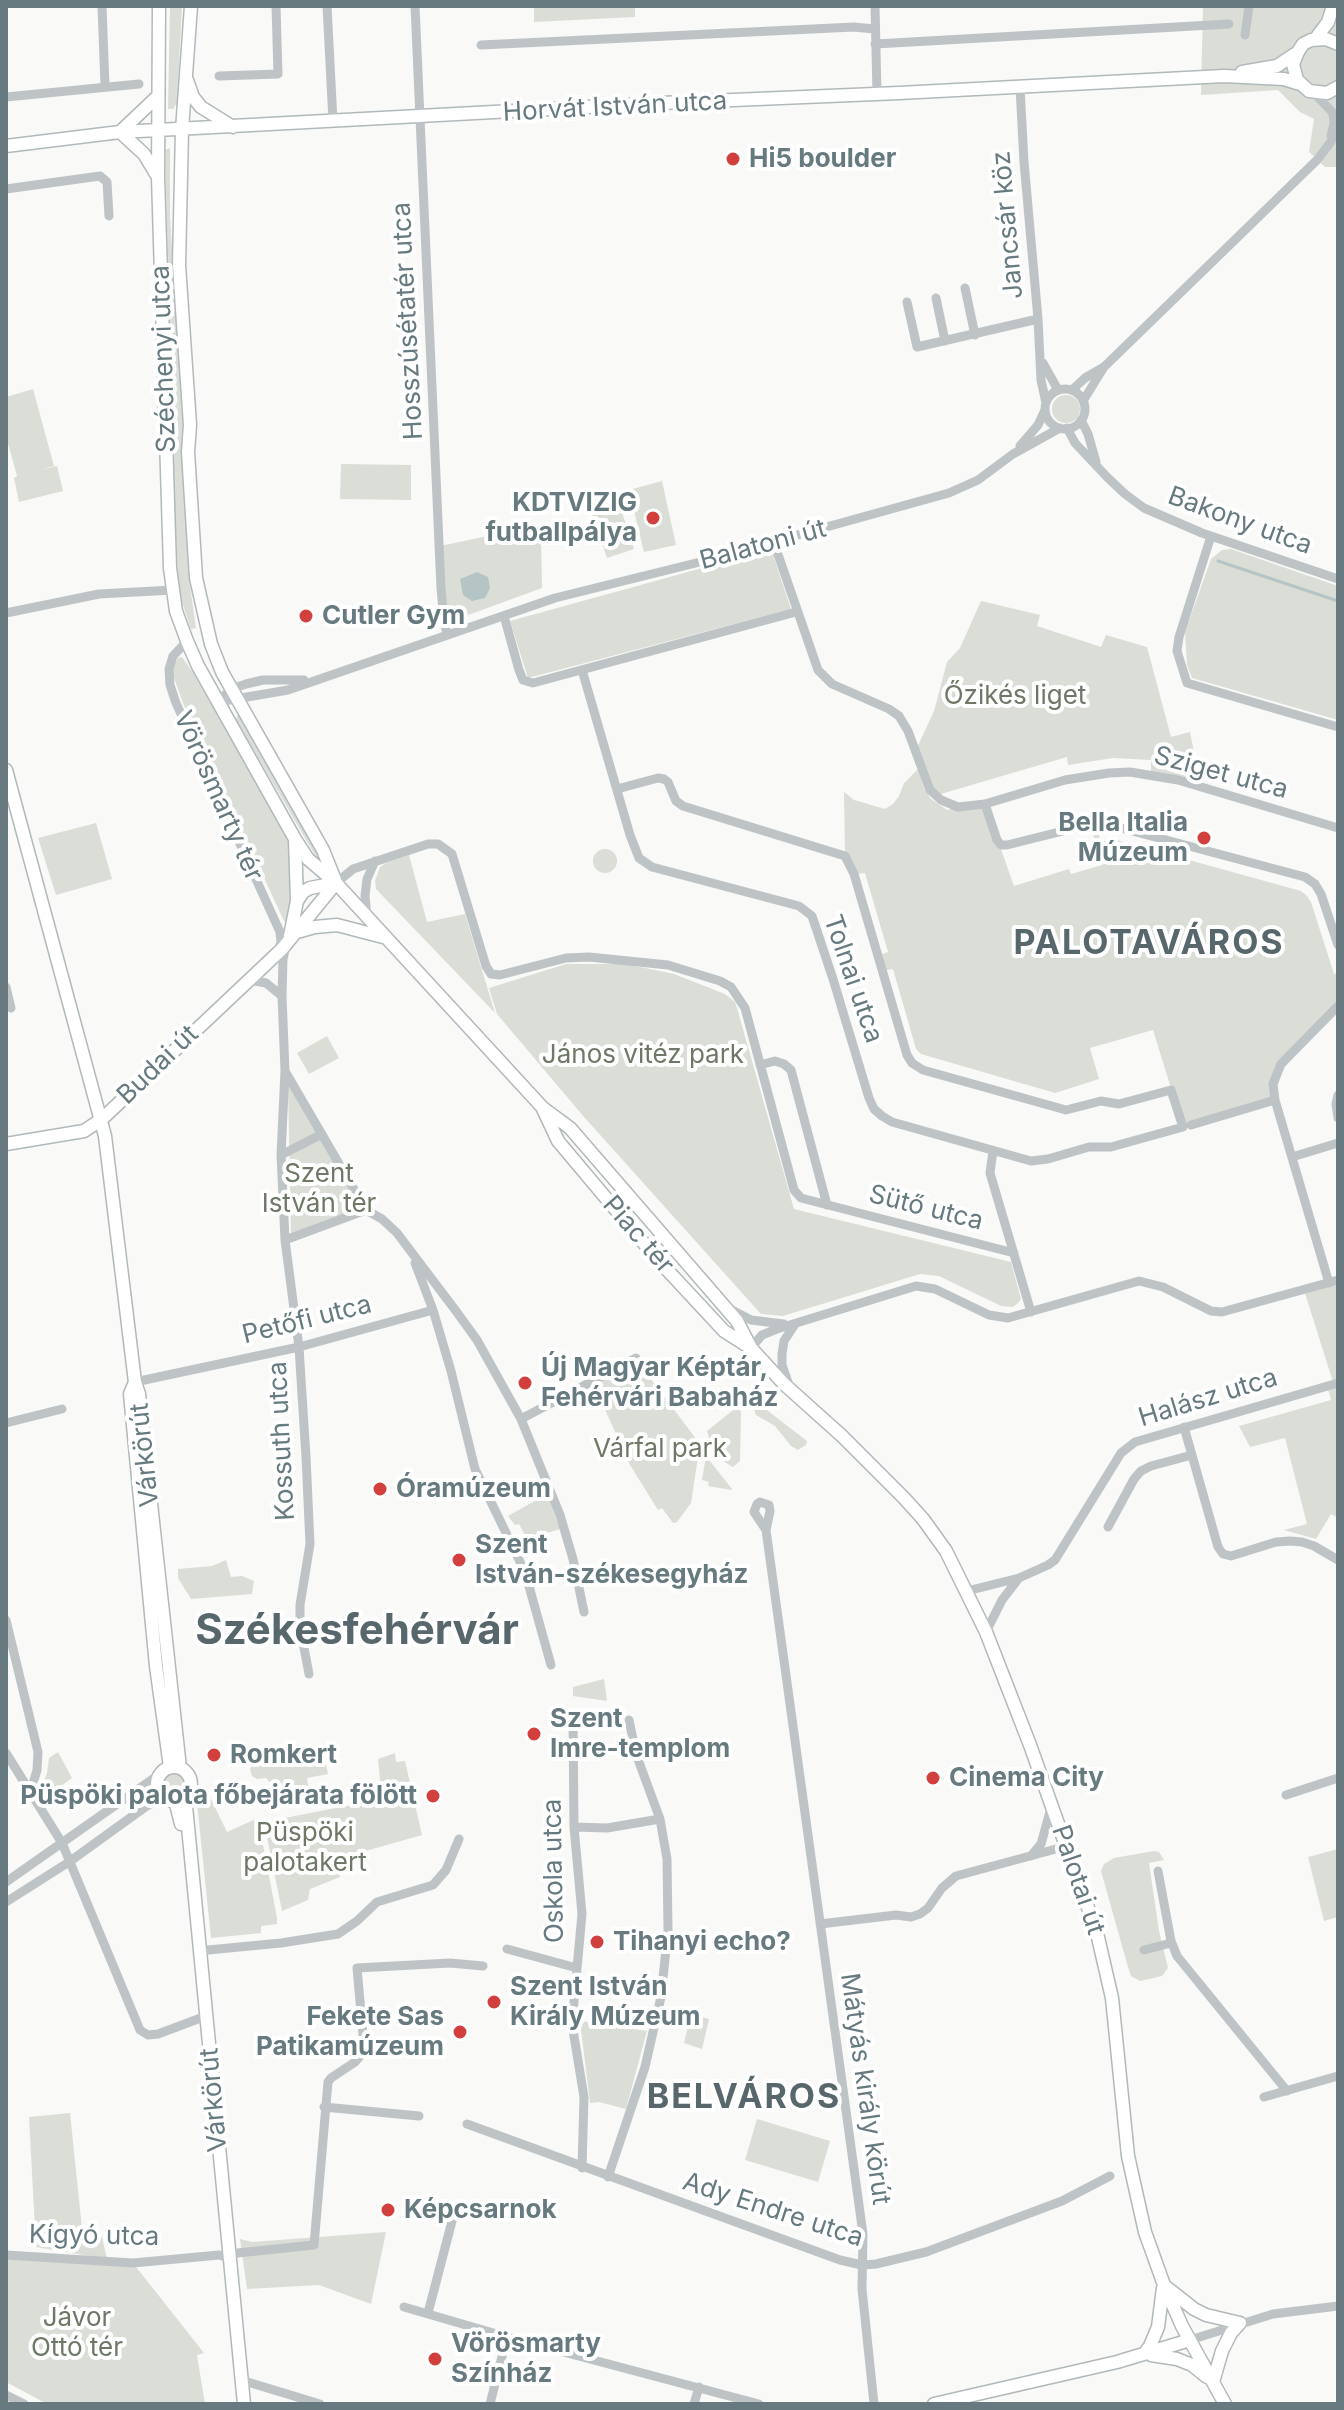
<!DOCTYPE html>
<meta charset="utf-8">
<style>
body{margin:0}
#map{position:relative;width:1344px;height:2410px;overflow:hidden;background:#f9f9f7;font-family:Inter,sans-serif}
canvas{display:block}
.frame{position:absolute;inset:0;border:8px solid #667a7f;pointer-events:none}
</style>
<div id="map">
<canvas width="1344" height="2410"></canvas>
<div class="frame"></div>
</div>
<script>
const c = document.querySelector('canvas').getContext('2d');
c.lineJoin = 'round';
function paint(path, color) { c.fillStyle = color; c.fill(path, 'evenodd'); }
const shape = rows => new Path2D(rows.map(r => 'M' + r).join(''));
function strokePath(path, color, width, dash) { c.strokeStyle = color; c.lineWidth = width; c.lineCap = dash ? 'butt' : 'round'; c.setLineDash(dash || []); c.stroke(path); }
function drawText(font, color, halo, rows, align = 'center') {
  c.font = font + ' Inter,sans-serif'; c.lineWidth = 8; c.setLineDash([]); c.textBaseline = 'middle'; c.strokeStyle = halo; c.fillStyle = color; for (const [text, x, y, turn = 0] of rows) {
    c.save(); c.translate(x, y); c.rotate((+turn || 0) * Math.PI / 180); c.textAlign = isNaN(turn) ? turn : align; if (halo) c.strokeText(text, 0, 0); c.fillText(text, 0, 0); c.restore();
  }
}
paint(shape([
 [170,6,182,6,177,103,173,109,168,109],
 [534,6,635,6,635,17,534,22],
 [1203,6,1338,6,1338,167,1325,167,1309,152,1314,119,1300,112,1278,90,1201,95],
 [170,148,170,216,187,493,188,572,196,628,191,629,182,602,178,575,174,503,165,150],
 [33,389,54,466,40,470,57,466,63,491,19,502,14,478,17,476,6,436,6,397],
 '1052 409a14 14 0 1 1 28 0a14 14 0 1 1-28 0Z',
 [341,464,411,465,411,500,340,499],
 [662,481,676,545,644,552,629,490],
 [615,491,634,549,607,558,588,500],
 [531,527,537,527,541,534,542,588,460,618,444,622,440,546],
 [771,549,791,609,528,678,510,621],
 [1231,549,1338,586,1338,720,1192,678,1187,665,1185,632,1211,559,1222,550],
 [981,601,1040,615,1037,626,1101,647,1106,635,1147,647,1171,737,1190,732,1198,772,1193,777,1178,780,1151,771,1151,760,1113,758,1068,765,1067,757,934,796,916,750,934,711,947,662,960,648],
 [182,657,192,671,284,831,289,844,292,893,287,921,284,921,183,703,173,675,174,665,178,658],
 [237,716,239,716,321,858,319,862,236,720],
 [918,769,924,788,931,799,947,810,958,807,985,804,1014,886,1069,869,1071,874,1102,865,1092,830,1098,832,1101,842,1113,839,1301,891,1307,896,1311,902,1334,974,1338,973,1338,1006,1276,1074,1275,1100,1183,1127,1153,1030,1090,1048,1099,1079,1055,1093,921,1054,916,1049,893,969,882,971,880,955,888,952,865,873,854,874,845,856,844,792,854,800,885,809,893,804,899,796,904,783],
 [96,823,112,879,56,895,38,838],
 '593 861a12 12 0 1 1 24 0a12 12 0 1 1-24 0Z',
 [409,855,427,922,465,914,495,1013,376,889,375,881,380,867,386,863],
 [566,964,626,964,674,974,725,994,735,1002,737,1008,794,1209,1011,1262,1021,1299,1019,1302,1013,1307,1001,1306,939,1276,920,1274,783,1316,761,1314,584,1117,497,1014,489,988],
 [327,1036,339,1058,309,1074,297,1053],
 [293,1085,364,1206,291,1233,288,1087],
 [1338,1280,1338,1518,1331,1514,1316,1539,1284,1530,1307,1524,1285,1438,1250,1447,1239,1426,1331,1400,1327,1385,1333,1382,1304,1290],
 [638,1362,700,1444,691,1503,677,1522,673,1523,662,1508,658,1510,630,1465,598,1394,598,1383],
 [755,1401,807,1441,806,1445,798,1450,791,1446,775,1426,756,1415,753,1407],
 [737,1407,741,1412,740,1461,733,1467,726,1463,710,1441,707,1431],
 [706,1456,732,1489,731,1490,708,1486,709,1482,702,1480],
 [547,1494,560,1529,527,1539,519,1524,515,1525,508,1516],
 [226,1560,231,1577,242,1576,254,1581,252,1594,191,1599,178,1578,178,1569,212,1566],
 [604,1679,607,1701,573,1696,573,1687],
 [322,1746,328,1774,307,1778,309,1792,285,1795,279,1793,266,1778,257,1779,252,1776,250,1769,254,1763],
 [58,1752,72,1778,46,1797,41,1790,47,1773,49,1758],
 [395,1753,396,1762,405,1761,422,1835,337,1859,340,1877,310,1889,308,1900,282,1911,264,1822,382,1799,378,1759],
 '160 1784a14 14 0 1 1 28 0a14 14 0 1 1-28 0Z',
 [206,1789,227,1832,258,1818,277,1918,277,1924,261,1926,261,1933,211,1938,197,1803,201,1790],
 [1338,1849,1338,1917,1324,1921,1308,1857],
 [1154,1851,1159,1852,1164,1860,1149,1863,1159,1931,1168,1968,1162,1976,1140,1981,1131,1976,1128,1967,1101,1871,1104,1864,1114,1858],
 [691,2014,709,2019,702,2049,684,2043],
 [580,2021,647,2031,626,2109,599,2102,590,2103],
 [70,2113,83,2238,102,2237,107,2259,36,2247,29,2117],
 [757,2119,830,2141,818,2182,745,2160],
 [386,2232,371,2304,319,2285,247,2289,240,2239,252,2242],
 [6,2255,133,2263,204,2353,197,2355,205,2404,47,2404,6,2382]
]), '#daded7');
paint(shape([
 [477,572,488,577,490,588,485,598,472,601,463,595,460,579]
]), '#b5c4c4');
strokePath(shape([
 [1218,561,1338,601]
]), '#b5c4c4', 3);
const secondary = shape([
 [159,6,158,177,170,568,176,611,187,641,198,666,295,839,308,859,336,883,543,1108,570,1128,737,1321,751,1348,784,1384,842,1436,904,1498,923,1519,946,1551,986,1632,1030,1745,1097,1933,1112,1998,1128,2156,1145,2232,1164,2285,1182,2326,1225,2404],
 [191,6,182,130,179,265,190,425,188,452,196,578,211,644,222,672,323,850,335,880],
 [1316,38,1328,22,1333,6],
 [1338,44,1326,39,1311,40,1303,44,1298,52,1293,64,1297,80,1309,91,1327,93,1338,87],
 [1242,72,1277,66,1295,54],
 [187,80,193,97,201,107,233,127],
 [120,132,144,154,156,174],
 [120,132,158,96],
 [6,146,120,132,662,103,899,93,1224,76,1284,79,1300,84],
 [6,770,105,1136,135,1382,139,1394,180,1768],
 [297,901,303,892,310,888,336,883],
 [297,932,315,927,337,925,383,937],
 [290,936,297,901,295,839],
 [543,1109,558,1141,658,1260,724,1331,749,1347],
 [6,1144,84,1131,102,1119,282,949,336,883],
 [135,1382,130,1394,156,1666,170,1767],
 '157 1784a17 17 0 1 1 34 0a17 17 0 1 1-34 0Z',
 [185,1796,244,2404],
 [175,1800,181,1824],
 [1166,2287,1194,2309,1206,2315,1240,2323],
 [1144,2354,1150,2346,1158,2327,1163,2288],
 [1151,2355,1177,2359,1192,2365,1207,2377],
 [1213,2382,1222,2351,1231,2333,1240,2323],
 [934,2404,1117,2362,1190,2340]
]);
strokePath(secondary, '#b1b9bb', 15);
strokePath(shape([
 [102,6,105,86],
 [327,6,333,121],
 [415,6,441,588,444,622,447,633],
 [875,6,877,94],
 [1245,35,1249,6],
 [875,44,1229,24],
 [481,45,854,27,874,29],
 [219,76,278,74,276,6],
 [1020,87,1024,162,1038,319,1041,380,1046,403],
 [1314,93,1333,113,1334,123,1331,136],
 [6,97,139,84],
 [6,189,100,176,107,182,109,216],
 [965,288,975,335],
 [936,298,945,341],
 [907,302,917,347,1038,319],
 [1043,363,1058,390],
 '1045 409a20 20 0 1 1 40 0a20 20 0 1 1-40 0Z',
 [1072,390,1085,378,1104,367],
 [1083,401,1104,367,1317,160,1330,143,1338,128],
 [1081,420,1088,434,1096,462],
 [1067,428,1075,443,1107,477,1125,494,1144,508,1202,533,1338,579],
 [1020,446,1038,425,1045,410],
 [1211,536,1179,637,1177,651,1187,683,1338,727],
 [774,543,818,670,832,684,889,709,899,716,908,731,930,790,941,800,958,807,985,804,1065,780,1109,773,1130,772,1178,780,1338,828],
 [6,613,99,594,173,590],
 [504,616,519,670,523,680,533,683,796,612],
 [187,641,173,656,169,669,170,685,176,703,280,932,281,942,278,951],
 [582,670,630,835,639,858,652,867,799,906,812,916,833,979,869,1098,874,1109,882,1116,892,1122,1031,1161,1048,1159,1089,1147,1111,1147,1183,1127,1171,1090,1119,1104,1101,1101,1066,1110,923,1070,912,1063,907,1055,854,874,845,856,683,806,676,801,668,782,664,779,658,778,617,789],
 [218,702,288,690,555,598,704,561,949,493,978,480,1013,454,1060,428],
 [218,702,231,689,246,684,263,680,304,680],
 [985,804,997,840,1001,845,1007,845,1075,828,1106,824,1305,877,1315,884,1321,894,1338,945],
 [336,883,353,869,428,844,438,844,452,854,486,966,491,974,500,975,566,958,589,957,668,965,720,981,731,987,745,1008,794,1190,801,1198,1014,1253],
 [367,916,365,896,367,879,375,861],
 [286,946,283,959,282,996,285,1071,281,1155,285,1240,299,1347,306,1457,310,1544,300,1605,300,1627,309,1674],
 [247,983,255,981,266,983,282,996],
 [6,987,11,1008],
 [760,1065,775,1061,784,1064,791,1070,827,1205],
 [285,1071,366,1210],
 [1338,1095,1336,1104,1338,1118],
 [1191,1125,1275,1100],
 [993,1151,990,1173,1031,1312],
 [281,1155,322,1134],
 [1292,1157,1338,1143],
 [366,1210,382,1219,397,1233,456,1311,477,1340,521,1419,560,1515,573,1559,584,1612],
 [285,1240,366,1210],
 [1329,1283,1275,1100,1273,1084,1281,1064,1338,1006],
 [730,1309,751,1320,784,1324],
 [433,1310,451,1371,475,1469,525,1572,551,1665],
 [751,1348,762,1335,777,1329,916,1286,935,1289,989,1315,1008,1318,1139,1281,1163,1287,1211,1311,1222,1312,1338,1280],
 [135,1382,299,1347,433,1310,415,1263],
 [790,1388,782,1365,782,1354,784,1341,795,1324],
 [521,1419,636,1358],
 [6,1423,62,1409],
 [1184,1427,1218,1547,1223,1554,1231,1556,1276,1542,1290,1541,1302,1542,1314,1546,1338,1560],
 [1108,1527,1134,1479,1141,1471,1151,1466,1192,1455],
 [766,1530,754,1512,757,1504,760,1502,769,1505,770,1511,766,1530,863,2234,862,2289,874,2404],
 [967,1591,1019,1578,1048,1565,1055,1560,1121,1453,1135,1442,1338,1383],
 [6,1620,38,1752,37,1770,30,1794],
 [986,1632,1002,1600,1019,1578],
 [573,1716,574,1827,582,1914,573,2012,573,2030,584,2097,582,2168],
 [6,1753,62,1843,140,2030,148,2035,158,2034,206,2016],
 [1286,1795,1338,1778],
 [574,1827,607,1828,660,1819],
 [1031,1856,1041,1844,1051,1808],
 [1158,1871,1171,1941,1177,1956,1287,2091],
 [6,1882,160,1774],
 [6,1902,69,1862,148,1805,165,1798],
 [820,1924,896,1915,911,1917,920,1914,928,1908,942,1888,956,1876,1067,1846],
 [507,1949,577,1968],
 [1144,1950,1171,1943],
 [200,1953,208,1950,281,1943,338,1934,357,1921,377,1902,433,1885,446,1870,459,1839],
 [1264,2097,1338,2076],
 [324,2107,419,2116],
 [467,2124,840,2260,862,2265,876,2264,926,2252,1062,2201,1110,2176],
 [608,2177,645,2067,661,1997,668,1930,667,1859,660,1819,636,1754,629,1720],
 [6,2255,133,2263,219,2255,226,2257,228,2254,314,2245,328,2082,331,2078,355,2062,361,2055,364,2046,357,1968,450,1963,483,1966],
 [404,2307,507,2337,759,2404],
 [428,2313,452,2221],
 [1190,2340,1273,2314,1338,2306],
 [241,2380,320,2404],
 [6,2395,24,2404],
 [490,2404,507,2337],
 [694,2404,699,2387]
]), '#bec4c6', 9);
strokePath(secondary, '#fff', 12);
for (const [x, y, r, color] of [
 [733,159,8,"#d2403e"],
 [653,518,8,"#d2403e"],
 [306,616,8,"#d2403e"],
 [1204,838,8,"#d2403e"],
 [525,1383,8,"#d2403e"],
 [380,1489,8,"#d2403e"],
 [459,1560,8,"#d2403e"],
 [534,1734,8,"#d2403e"],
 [214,1755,8,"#d2403e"],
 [933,1778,8,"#d2403e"],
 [433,1796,8,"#d2403e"],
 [597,1942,8,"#d2403e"],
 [494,2002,8,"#d2403e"],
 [460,2032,8,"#d2403e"],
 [388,2210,8,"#d2403e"],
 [435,2359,8,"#d2403e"]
]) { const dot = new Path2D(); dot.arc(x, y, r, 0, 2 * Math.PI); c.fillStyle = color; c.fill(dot); strokePath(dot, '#fff', 3); }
drawText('26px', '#667a7f', '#fff', [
 ["Horvát István utca",615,107,-3],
 ["Jancsár köz",1008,225,-95],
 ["Hosszúsétatér utca",408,321,-93],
 ["Széchenyi utca",164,359,-92],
 ["Bakony utca",1240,521,20],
 ["Balatoni út",763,545,-15],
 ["Sziget utca",1221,773,15],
 ["Vörösmarty tér",218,796,66],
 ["Tolnai utca",853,979,71],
 ["Budai út",158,1065,-44],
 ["Sütő utca",926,1208,14],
 ["Piac tér",638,1235,49],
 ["Petőfi utca",307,1320,-14],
 ["Halász utca",1208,1398,-17],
 ["Kossuth utca",282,1441,-93],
 ["Várkörút",145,1455,-96],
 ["Oskola utca",554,1871,-91],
 ["Palotai út",1078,1880,71],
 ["Mátyás király körút",865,2089,82],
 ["Várkörút",214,2100,-95],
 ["Ady Endre utca",773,2210,18],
 ["Kígyó utca",94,2236,1]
]);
drawText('bold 26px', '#667a7f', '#fff', [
 ["Hi5 boulder",749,159],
 ["KDTVIZIG",637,503,"right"],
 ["futballpálya",637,533,"right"],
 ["Cutler Gym",322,616],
 ["Bella Italia",1188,823,"right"],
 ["Múzeum",1188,853,"right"],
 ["Új Magyar Képtár,",541,1368],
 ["Fehérvári Babaház",541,1398],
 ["Óramúzeum",396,1489],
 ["Szent",475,1545],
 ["István-székesegyház",475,1575],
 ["Szent",550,1719],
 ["Imre-templom",550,1749],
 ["Romkert",230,1755],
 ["Cinema City",949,1778],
 ["Püspöki palota főbejárata fölött",417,1796,"right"],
 ["Tihanyi echo?",613,1942],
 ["Szent István",510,1987],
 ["Király Múzeum",510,2017],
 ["Fekete Sas",444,2017,"right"],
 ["Patikamúzeum",444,2047,"right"],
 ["Képcsarnok",404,2210],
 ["Vörösmarty",451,2344],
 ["Színház",451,2374]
], 'left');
drawText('26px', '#6d7866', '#fff', [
 ["Őzikés liget",1015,696],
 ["János vitéz park",643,1055],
 ["Szent",319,1174],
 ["István tér",319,1204],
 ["Várfal park",660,1449],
 ["Püspöki",305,1833],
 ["palotakert",305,1863],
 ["Jávor",77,2318],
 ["Ottó tér",77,2348]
]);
c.letterSpacing = '2px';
drawText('bold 34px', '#58676b', '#fff', [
 ["PALOTAVÁROS",1149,944],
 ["BELVÁROS",744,2098]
]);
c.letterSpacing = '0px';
drawText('bold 42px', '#58676b', '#fff', [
 ["Székesfehérvár",357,1631]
]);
</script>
